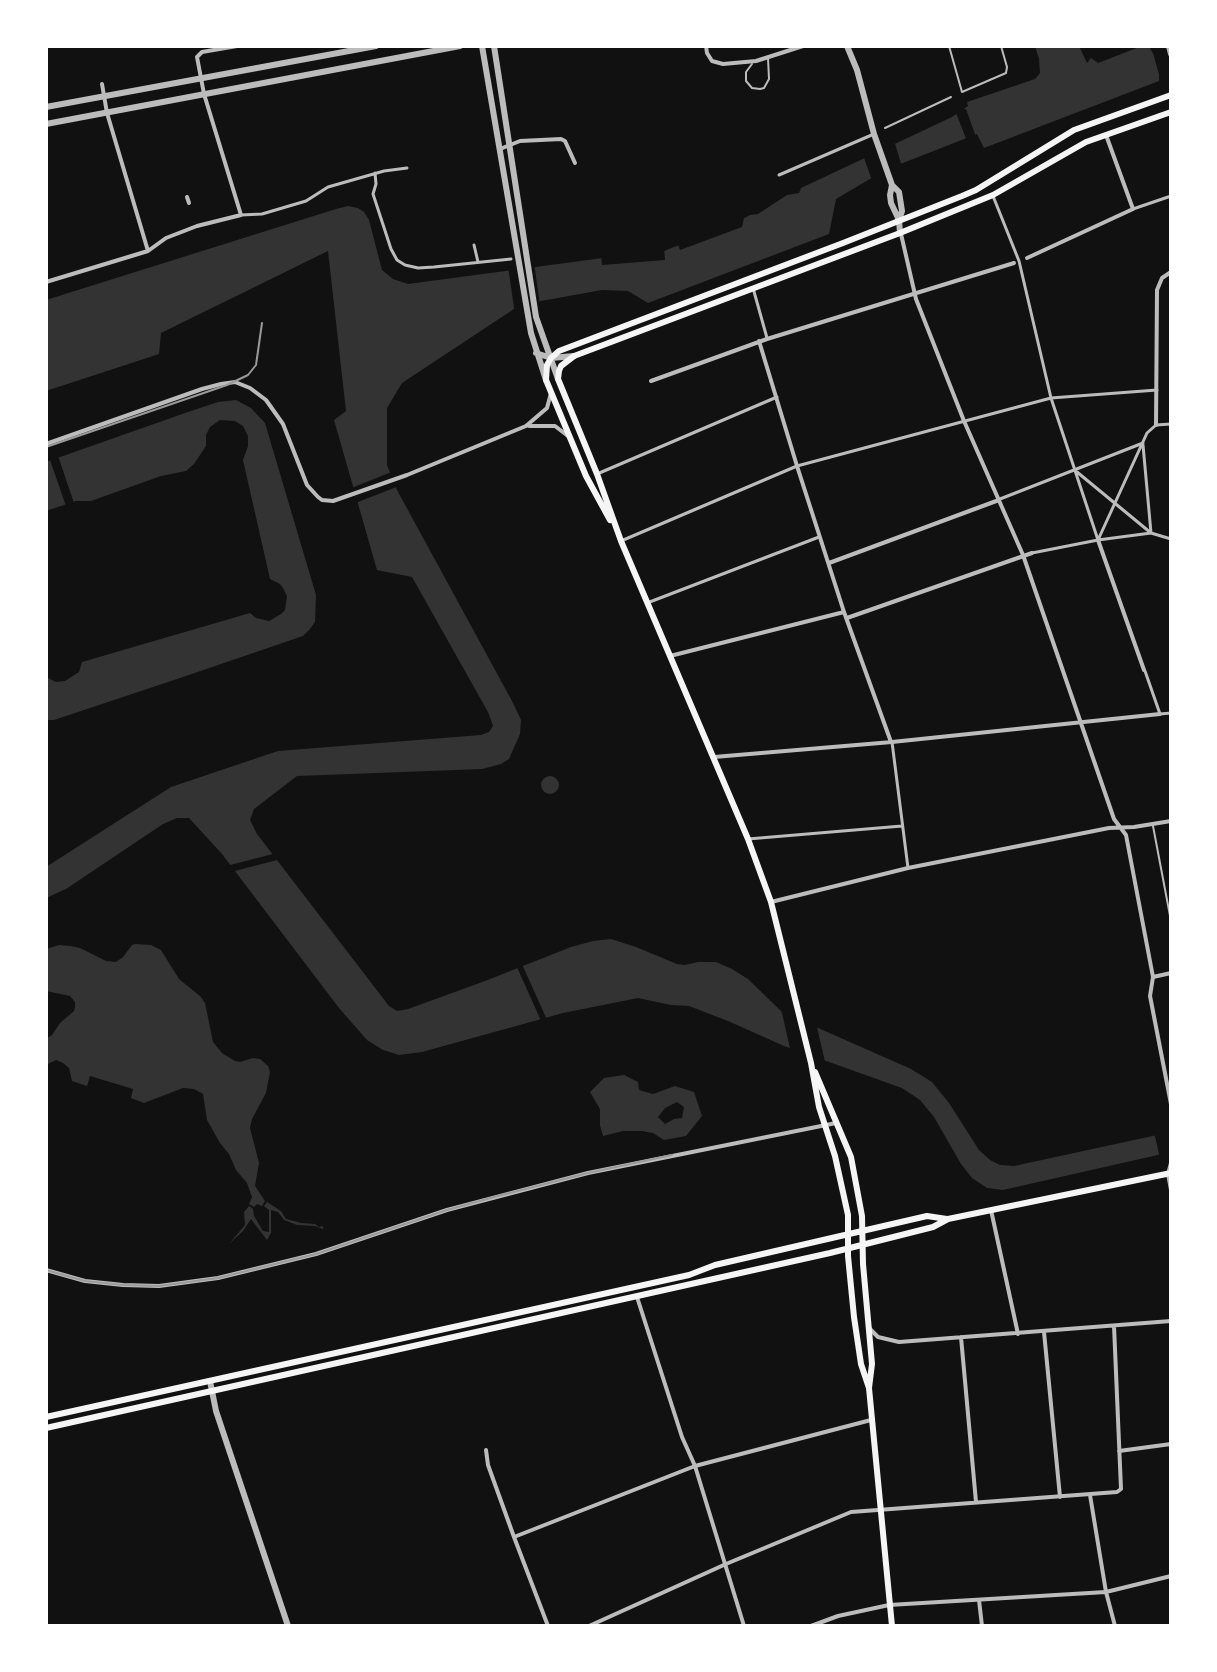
<!DOCTYPE html>
<style>
body{margin:0}
#map{position:relative;width:1217px;height:1672px;overflow:hidden;background:#111;font-family:Literata,serif}
canvas{display:block}
.frame{position:absolute;inset:0;border:48px solid #fff;pointer-events:none}
</style>
<div id="map">
<canvas width="1217" height="1672"></canvas>
<div class="frame"></div>
</div>
<script>
const c = document.querySelector('canvas').getContext('2d');
c.lineJoin = 'round';
function paint(path, color) { c.fillStyle = color; c.fill(path, 'evenodd'); }
const shape = rows => new Path2D(rows.map(r => 'M' + r).join(''));
function strokePath(path, color, width, dash) { c.strokeStyle = color; c.lineWidth = width; c.lineCap = dash ? 'butt' : 'round'; c.setLineDash(dash || []); c.stroke(path); }
paint(shape([
 [1035,46,1079,46,1087,63,1091,58,1098,63,1142,46,1149,46,1152,52,1171,71,1159,75,1159,81,984,148,977,134,885,170,836,199,829,234,648,303,628,291,602,290,541,301,514,309,402,383,387,408,387,465,397,490,512,701,521,720,520,734,509,759,501,764,482,769,297,776,254,809,250,820,257,834,389,1006,397,1011,408,1009,485,981,571,947,593,941,611,939,636,947,677,964,685,965,698,962,716,962,732,969,748,979,782,1012,911,1069,932,1082,949,1103,979,1150,990,1160,1000,1165,1014,1166,1171,1132,1171,1152,1003,1190,987,1188,972,1178,961,1164,934,1117,920,1100,902,1088,784,1046,728,1021,689,1006,671,1005,638,998,563,1013,422,1052,399,1055,383,1050,367,1040,339,1008,222,854,189,818,177,818,163,824,66,889,46,898,46,867,171,787,278,751,481,735,489,732,493,726,488,712,412,577,377,570,334,420,346,411,328,251,161,333,159,354,46,391,46,300,336,209,348,206,358,208,364,212,369,220,382,270,393,279,408,284,603,258,664,251,739,221,750,215,758,214,787,195,799,193,801,188,952,117,968,106,967,102,1035,79,1040,73,1039,59],
 [236,400,251,408,265,423,316,595,315,622,310,629,303,636,180,678,54,720,46,720,46,677,56,682,65,681,79,672,82,662,250,613,256,618,269,621,281,614,285,610,287,596,283,588,280,584,270,579,243,460,248,446,248,436,243,426,235,421,220,420,210,427,206,435,206,446,194,464,186,471,161,476,91,501,76,501,46,511,46,462,185,413,218,402],
 '541 785a9 9 0 1 1 18 0a9 9 0 1 1-18 0Z',
 [135,944,151,945,161,950,179,979,201,997,205,1003,213,1042,222,1053,235,1061,240,1062,253,1058,260,1059,268,1066,270,1072,266,1093,252,1119,250,1128,259,1163,255,1186,265,1201,262,1206,257,1204,254,1207,249,1204,252,1197,247,1183,236,1170,229,1154,220,1143,207,1120,203,1094,194,1089,183,1088,144,1103,131,1098,133,1089,90,1076,87,1086,72,1081,69,1068,63,1063,56,1060,46,1065,46,1039,52,1035,60,1023,74,1011,75,1007,75,1002,70,996,46,991,46,949,59,945,70,946,80,948,106,961,116,962,123,957,132,945],
 [624,1075,638,1082,639,1090,653,1094,675,1086,694,1092,702,1116,686,1136,664,1140,653,1133,642,1131,623,1131,603,1136,600,1125,600,1109,590,1092,604,1078],
 [677,1102,684,1107,682,1118,674,1119,665,1124,658,1117,665,1108],
 [267,1202,281,1211,286,1219,301,1223,315,1224,319,1227,323,1226,323,1229,315,1226,297,1225,284,1220,278,1212,271,1210,271,1233,267,1240,251,1219,243,1231,229,1244,245,1225,244,1212,249,1206,253,1209,254,1216,263,1231,269,1232,269,1210,264,1206]
]), '#333');
paint(shape([
 [1151,46,1155,49,1171,46,1171,74,1160,78],
 [963,109,966,109,976,137,971,140,967,141,956,113],
 [894,140,902,167,887,173,873,183,863,155],
 [741,215,744,218,742,227,680,250,677,242],
 [664,247,665,260,602,265,601,254,606,256],
 [534,263,540,305,515,314,508,267],
 [57,453,74,503,66,506,49,457],
 [394,471,399,486,353,504,349,489],
 [277,853,281,859,231,872,226,866],
 [521,962,548,1022,542,1023,516,965],
 [780,1004,784,1009,816,1023,826,1066,791,1053],
 [1171,1128,1171,1156,1160,1158,1154,1132]
]), '#111');
strokePath(shape([
 [949,46,962,92,1006,73,1007,67,1001,46],
 [752,64,746,72,746,81,752,88,760,89,764,88,769,79,768,58],
 [885,128,951,97],
 [1153,826,1171,921]
]), '#bcbcbc', 2);
strokePath(shape([
 [375,173,376,184,373,194,391,249,397,260,405,265,418,268,434,267,511,259],
 [779,175,874,134],
 [993,196,1019,261,1051,398,1098,540],
 [1133,209,1171,196],
 [241,215,262,214,306,201,328,187,384,171,407,168],
 [474,245,478,262],
 [753,288,767,338],
 [1143,445,1151,533],
 [1077,472,1151,533,1171,539],
 [597,474,777,397],
 [1000,499,1143,443],
 [1098,540,1147,433,1156,425,1171,424],
 [621,541,797,466,1051,398,1157,390],
 [1032,553,1098,540,1151,533],
 [647,603,819,537],
 [1145,671,1160,714,1171,713],
 [892,742,908,868],
 [748,839,902,826]
]), '#bcbcbc', 3);
strokePath(shape([
 [706,46,707,53,712,61,723,64,756,61,803,46],
 [102,84,107,113,148,251],
 [500,149,520,141,561,139,565,141,575,163],
 [187,197,189,203],
 [901,234,916,299,964,421,1023,555,1114,819,1126,835,1153,977,1150,996,1171,1104],
 [1027,258,1133,209,1106,135],
 [46,282,148,251,166,238,197,226,241,215,204,94,197,57,202,52,237,46],
 [759,341,797,466,844,612,891,742],
 [651,381,767,339,1014,263],
 [1156,425,1157,290,1162,278,1171,272],
 [529,426,555,426,568,436],
 [46,444,202,389,221,384,235,382,250,388,266,400,283,424,307,485,318,497,322,500,333,501,407,475,526,426,547,408,551,393],
 [1098,540,1144,670],
 [829,563,999,500],
 [847,618,1032,553],
 [670,656,844,612],
 [714,757,892,742,1160,714],
 [771,902,908,868,1109,828,1134,827,1171,821],
 [1153,977,1171,973],
 [1171,1163,1168,1174,1171,1190],
 [991,1210,1018,1334],
 [46,1270,85,1281,123,1285,159,1286,218,1278,316,1254,447,1210,588,1173,836,1123],
 [637,1297,682,1437,695,1466,744,1626],
 [870,1329,878,1337,899,1342,1171,1321],
 [1044,1332,1060,1497],
 [961,1337,976,1502],
 [486,1450,488,1465,514,1537,548,1626],
 [1119,1451,1171,1444],
 [1090,1495,1106,1592,1115,1626],
 [514,1537,695,1466,871,1420],
 [979,1600,982,1626],
 [589,1626,726,1564,851,1512,1117,1492,1121,1489,1114,1326],
 [811,1626,838,1616,889,1605,1106,1592,1171,1576]
]), '#bcbcbc', 4);
strokePath(shape([
 [482,46,531,333,546,380],
 [494,46,536,317,558,379],
 [847,46,857,70,874,134,892,185,899,192,902,211,899,220,900,233],
 [1169,46,1171,54],
 [46,107,376,46],
 [46,124,460,46],
 [892,185,890,195,891,203,899,220],
 [536,353,551,358,574,356],
 [210,1381,216,1411,288,1626]
]), '#bcbcbc', 6);
strokePath(shape([
 [610,520,586,476,546,380,547,365,551,358,559,351,843,243,962,196,976,190,1074,130,1171,95],
 [815,1072,851,1157,862,1216,863,1264,872,1364,869,1388,892,1626],
 [869,1388,861,1364,854,1317,848,1256,848,1215,835,1156,819,1107,811,1063,771,902,748,839,621,541,597,474,558,379,559,371,561,366,574,356,900,233,993,195,1086,142,1171,112],
 [46,1417,689,1275,715,1265,888,1225,927,1216,947,1219],
 [46,1428,830,1253,933,1227,948,1219,1171,1173]
]), '#f5f5f5', 6);
strokePath(shape([
 [46,447,227,385,248,375,256,365,262,323],
 [46,1270,85,1281,123,1285,159,1286,218,1278,316,1254,447,1210,498,1196,588,1173,672,1155]
]), '#9a9a9a', 2);
</script>
